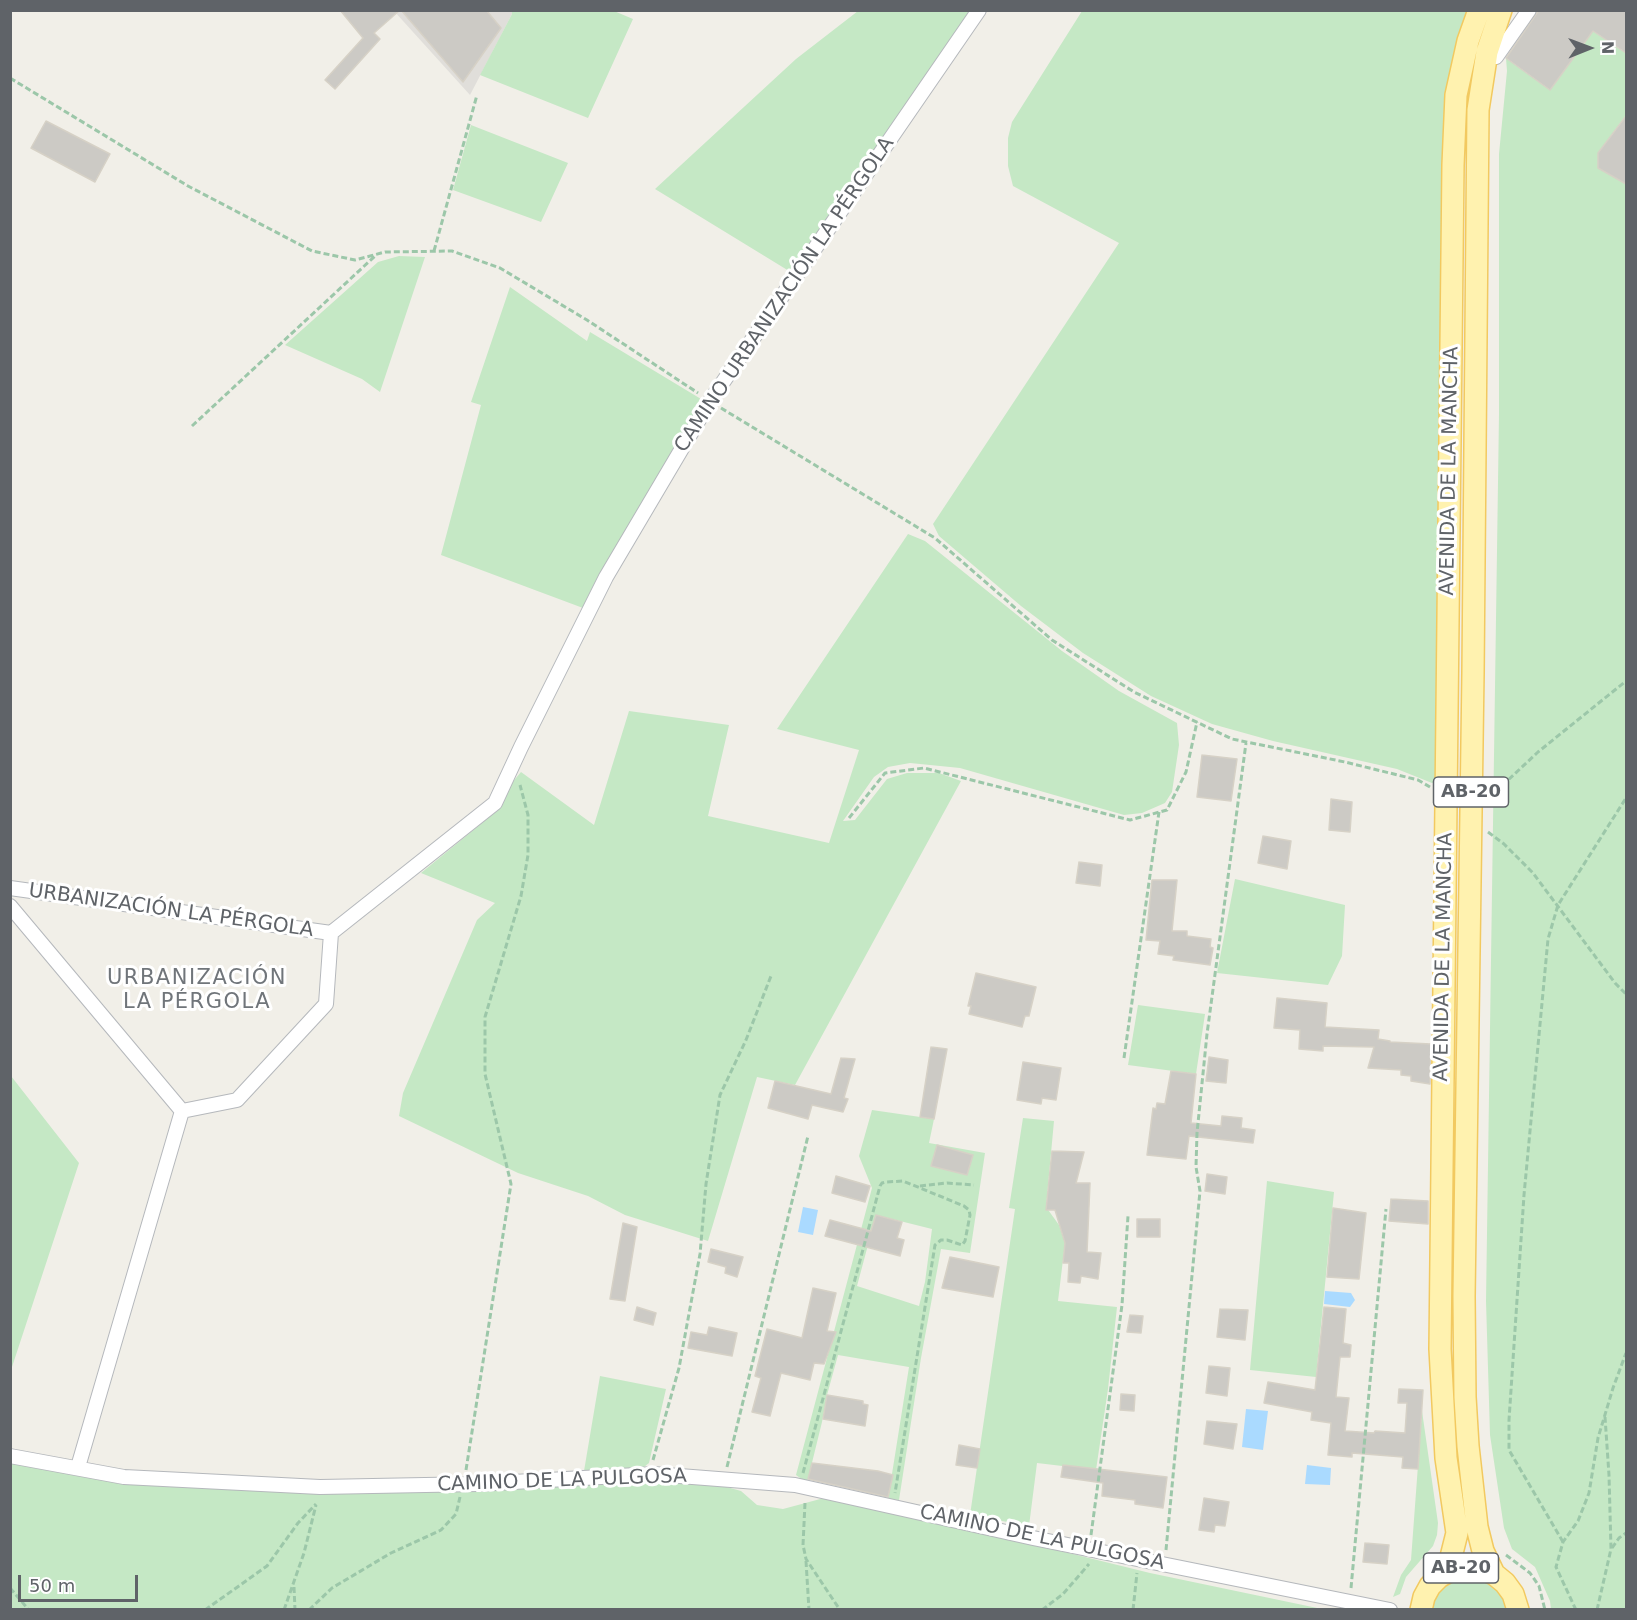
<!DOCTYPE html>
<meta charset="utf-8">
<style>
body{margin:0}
#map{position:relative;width:1637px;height:1620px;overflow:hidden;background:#f1efe8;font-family:"DejaVu Sans",sans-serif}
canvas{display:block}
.frame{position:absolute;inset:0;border:12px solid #5f6368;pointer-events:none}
.north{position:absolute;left:1559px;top:18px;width:60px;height:60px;-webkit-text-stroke:4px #fff;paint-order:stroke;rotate:89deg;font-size:16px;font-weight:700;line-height:24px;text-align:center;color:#5f6368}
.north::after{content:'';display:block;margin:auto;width:21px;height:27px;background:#5f6368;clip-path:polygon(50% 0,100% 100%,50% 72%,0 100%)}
.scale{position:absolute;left:18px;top:1575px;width:120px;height:27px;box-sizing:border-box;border:3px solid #5f6368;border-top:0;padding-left:8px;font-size:18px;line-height:21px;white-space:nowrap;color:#5f6368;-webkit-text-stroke:4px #fff;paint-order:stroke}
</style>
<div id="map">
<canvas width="1637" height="1620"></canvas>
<div class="frame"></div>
<div class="north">N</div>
<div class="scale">50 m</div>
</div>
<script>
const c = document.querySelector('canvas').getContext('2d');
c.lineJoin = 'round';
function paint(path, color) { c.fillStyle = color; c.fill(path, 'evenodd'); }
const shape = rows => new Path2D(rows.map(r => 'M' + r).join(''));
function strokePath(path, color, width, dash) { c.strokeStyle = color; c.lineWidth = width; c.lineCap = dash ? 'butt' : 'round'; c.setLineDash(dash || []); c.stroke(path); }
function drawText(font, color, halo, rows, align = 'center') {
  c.font = font + ' "DejaVu Sans",sans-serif'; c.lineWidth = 6; c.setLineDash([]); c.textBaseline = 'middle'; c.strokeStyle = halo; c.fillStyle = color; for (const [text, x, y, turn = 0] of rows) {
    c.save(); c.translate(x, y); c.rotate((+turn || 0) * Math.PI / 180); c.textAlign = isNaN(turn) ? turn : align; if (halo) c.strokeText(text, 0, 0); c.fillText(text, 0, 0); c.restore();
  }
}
paint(shape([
 [512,10,512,14,470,95,394,11]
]), '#e0deda');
paint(shape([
 [512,11,614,11,633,19,588,118,480,75,512,14],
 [858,11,972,11,846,195,789,271,655,189,796,59],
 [1082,11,1468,11,1462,24,1450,93,1438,782,1432,783,1397,769,1273,741,1212,724,1151,696,1083,653,1021,606,939,536,933,524,1119,243,1013,186,1008,166,1008,138,1012,122],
 [1593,31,1626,53,1626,115,1598,153,1598,168,1626,184,1626,1609,1551,1609,1550,1601,1535,1567,1512,1549,1504,1528,1490,1435,1486,1301,1499,414,1499,154,1507,71,1506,58,1550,90],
 [471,125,568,163,541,222,453,190],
 [399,256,425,257,380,392,362,379,285,345,378,262],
 [510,287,587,341,590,332,701,399,702,405,583,608,441,555,481,405,471,402],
 [908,534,925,541,1062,651,1119,691,1177,723,1179,745,1172,792,1165,803,1142,813,1124,815,960,768,910,763,888,767,874,777,843,821,855,820,887,779,907,773,939,773,961,781,795,1085,757,1077,708,1241,625,1215,588,1196,518,1173,399,1116,403,1093,477,920,495,903,421,873,499,809,510,785,521,772,594,825,629,711,729,725,708,816,829,843,859,750,777,729],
 [1235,879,1345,905,1342,956,1328,985,1217,973],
 [1138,1005,1205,1014,1196,1074,1128,1065],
 [11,1076,79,1163,11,1370],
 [872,1110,934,1119,929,1143,985,1153,970,1253,941,1249,921,1358,899,1500,888,1499,909,1367,838,1355,827,1395,822,1422,807,1483,796,1475,872,1188,859,1156],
 [876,1215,932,1229,925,1282,919,1306,857,1286],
 [1023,1118,1054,1121,1046,1207,1059,1225,1065,1243,1058,1301,1117,1307,1108,1389,1096,1470,1037,1463,1029,1526,970,1515,1015,1209,1009,1208],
 [1267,1181,1334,1192,1316,1377,1250,1370],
 [600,1376,666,1389,649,1463,644,1467,584,1471],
 [1422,1411,1438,1523,1437,1535,1433,1546,1406,1577,1400,1594,1393,1597,1401,1575,1411,1560],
 [10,1462,77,1472,120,1484,192,1486,652,1478,709,1482,741,1491,757,1505,783,1509,824,1498,1016,1540,1150,1573,1322,1609,11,1609],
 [1461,1578,1477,1578,1493,1586,1503,1597,1506,1609,1430,1610,1431,1602,1439,1590,1450,1582]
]), '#c5e8c5');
paint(shape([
 [803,1207,818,1210,813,1235,798,1232],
 [1325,1291,1351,1293,1355,1300,1350,1307,1324,1304],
 [1246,1409,1268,1411,1263,1450,1242,1447],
 [1307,1465,1331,1468,1330,1485,1305,1484]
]), '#aadaff');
const building = shape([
 [340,10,400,10,374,33,380,39,335,89,325,80,363,38,340,10],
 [401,10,486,10,501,28,463,82,401,10],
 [1539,10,1626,10,1626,53,1593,31,1550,90,1506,58,1539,10],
 [1626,116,1626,184,1598,168,1598,153,1626,116],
 [46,121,110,154,95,182,31,148,46,121],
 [1202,755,1237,759,1231,801,1197,797,1202,755],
 [1331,799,1352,802,1350,832,1329,830,1331,799],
 [1263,836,1291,841,1287,869,1258,863,1263,836],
 [1079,862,1102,865,1100,886,1076,883,1079,862],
 [1152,880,1177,880,1172,931,1187,931,1187,936,1211,939,1210,947,1213,948,1210,965,1173,960,1174,956,1158,954,1160,941,1146,940,1152,880],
 [976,973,1036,987,1029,1016,1025,1016,1022,1027,969,1014,971,1006,968,1006,976,973],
 [1277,998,1327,1003,1325,1027,1379,1030,1378,1039,1390,1041,1390,1042,1431,1044,1430,1084,1411,1081,1411,1076,1401,1075,1401,1070,1368,1068,1374,1047,1323,1046,1323,1051,1299,1049,1300,1030,1274,1028,1277,998],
 [931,1047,947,1049,934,1119,920,1117,931,1047],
 [1209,1057,1228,1060,1226,1083,1206,1081,1209,1057],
 [841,1058,855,1059,844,1098,848,1099,843,1112,812,1105,808,1119,768,1108,775,1081,831,1094,841,1058],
 [1023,1062,1061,1068,1056,1100,1042,1098,1041,1104,1017,1100,1023,1062],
 [1171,1071,1196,1074,1191,1123,1221,1126,1222,1116,1242,1118,1241,1128,1255,1130,1253,1143,1189,1136,1186,1159,1147,1155,1153,1108,1156,1109,1157,1103,1165,1104,1171,1071],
 [937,1145,973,1155,967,1175,931,1166,937,1145],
 [1052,1151,1084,1152,1076,1183,1090,1183,1087,1252,1101,1253,1098,1279,1081,1276,1080,1283,1068,1282,1069,1263,1063,1263,1065,1243,1055,1210,1046,1210,1052,1151],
 [1207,1174,1227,1177,1225,1194,1205,1191,1207,1174],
 [836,1176,870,1186,865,1202,832,1193,836,1176],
 [1391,1199,1428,1201,1428,1224,1389,1221,1391,1199],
 [1333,1208,1366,1213,1359,1279,1327,1277,1333,1208],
 [876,1215,902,1222,897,1238,904,1240,900,1256,825,1236,830,1220,871,1231,876,1215],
 [1137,1219,1160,1219,1160,1237,1137,1237,1137,1219],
 [623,1223,637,1227,625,1301,610,1299,623,1223],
 [711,1249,743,1257,737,1277,725,1273,726,1267,708,1262,711,1249],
 [950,1257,999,1267,993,1297,942,1288,950,1257],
 [813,1288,836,1293,827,1331,836,1332,824,1364,814,1363,810,1380,781,1373,770,1416,752,1412,761,1378,755,1376,767,1329,802,1338,813,1288],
 [637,1307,656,1313,653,1325,634,1320,637,1307],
 [1324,1307,1346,1309,1343,1343,1351,1345,1350,1357,1340,1357,1336,1397,1349,1398,1345,1431,1374,1433,1375,1431,1405,1433,1407,1403,1398,1403,1399,1389,1423,1390,1418,1469,1402,1468,1403,1457,1352,1453,1352,1457,1328,1455,1331,1423,1311,1420,1312,1412,1264,1403,1268,1382,1315,1390,1324,1307],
 [1220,1309,1248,1310,1245,1340,1217,1337,1220,1309],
 [1130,1315,1143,1316,1141,1333,1127,1332,1130,1315],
 [709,1327,737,1333,732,1356,688,1348,691,1332,707,1335,709,1327],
 [1209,1366,1230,1368,1227,1396,1206,1393,1209,1366],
 [1121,1394,1135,1395,1134,1411,1120,1410,1121,1394],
 [827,1395,863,1401,863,1404,868,1405,865,1426,823,1419,827,1395],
 [1207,1421,1237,1424,1233,1449,1204,1444,1207,1421],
 [959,1445,980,1449,977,1468,956,1465,959,1445],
 [812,1463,878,1471,893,1475,888,1497,808,1479,812,1463],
 [1063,1465,1167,1477,1163,1508,1135,1504,1135,1500,1102,1496,1103,1483,1061,1477,1063,1465],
 [1204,1498,1229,1502,1225,1526,1215,1525,1214,1532,1199,1530,1204,1498],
 [1365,1543,1389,1545,1387,1564,1363,1562,1365,1543]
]);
paint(building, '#cccac5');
strokePath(building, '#d6d1c6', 1.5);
const street = shape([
 [1496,57,1529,10],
 [10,888,331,933],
 [10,906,182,1111],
 [10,1456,124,1477,320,1487,478,1484,654,1474,795,1485,1033,1538,1390,1610],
 [78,1467,182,1111,237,1100,326,1004,331,933,495,803,521,747,606,577,710,401,979,10]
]);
const primary = shape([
 [1494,1574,1483,1551,1477,1527,1468,1446,1465,1397,1464,1296,1473,673,1478,110,1487,52,1501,10],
 [1439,1577,1450,1561,1457,1533,1446,1458,1440,1349,1453,165,1456,95,1468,41,1479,10],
 [1421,1610,1424,1597,1430,1586,1439,1577,1453,1569,1468,1567,1481,1568,1494,1574,1505,1583,1513,1594,1518,1610]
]);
strokePath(street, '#b5b8bc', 16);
strokePath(primary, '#f2c960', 24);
strokePath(shape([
 [10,78,188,186,312,251,355,260,385,252,452,251,500,268,587,320,698,393],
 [434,251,477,95],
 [721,408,935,538,1052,640,1134,692,1232,739,1345,762,1418,780,1430,787],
 [192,426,375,256],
 [1489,798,1538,752,1626,681],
 [849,818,885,773,924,768,1130,820,1167,810,1186,772,1197,722],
 [1488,832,1504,844,1533,873,1615,983,1626,994],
 [1124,1058,1159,812],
 [920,1186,947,1183,974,1185],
 [653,1460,679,1368,700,1254,706,1184,720,1095,746,1040,771,976],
 [727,1467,808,1136],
 [466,1470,511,1184,485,1074,485,1017,521,896,528,855,528,815,520,785],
 [803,1473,880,1186,882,1183,886,1182,903,1181,964,1206,969,1210,970,1215,965,1241,962,1245,947,1240,941,1240,935,1245,895,1493],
 [805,1503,803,1545,806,1559,840,1610],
 [1091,1535,1122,1305,1128,1216],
 [1563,1542,1509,1450,1509,1420,1524,1195,1548,939,1558,905,1626,798],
 [1612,1548,1619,1538,1626,1533],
 [1166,1550,1200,1191,1196,1167,1197,1133,1207,1034,1246,743],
 [1506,1555,1530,1573,1539,1586,1545,1610],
 [806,1561,809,1610],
 [294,1587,295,1610],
 [10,1588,29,1610],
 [1351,1588,1386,1209],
 [205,1610,267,1566,298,1523,316,1504],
 [284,1610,304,1553,316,1505],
 [309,1610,332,1588,391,1553,441,1530,456,1514,460,1497],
 [1042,1610,1063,1594,1089,1564],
 [1133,1610,1137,1573],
 [1576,1610,1556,1567,1563,1542,1578,1521,1589,1493,1598,1438,1613,1388,1626,1353],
 [1597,1610,1611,1549,1609,1475,1605,1417]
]), '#9cc7a9', 3, [6, 3]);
strokePath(street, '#fff', 14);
strokePath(primary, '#fff2af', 21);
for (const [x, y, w] of [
 [1471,792,75],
 [1461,1568,75]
]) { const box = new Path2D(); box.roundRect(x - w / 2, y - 15, w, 30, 4.5); c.fillStyle = '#fff'; c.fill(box); strokePath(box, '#5f6368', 1.5); }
drawText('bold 18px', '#5f6368', null, [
 ["AB-20",1471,792],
 ["AB-20",1461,1568]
]);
drawText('20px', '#5f6368', '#fff', [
 ["CAMINO URBANIZACIÓN LA PÉRGOLA",785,295,-56],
 ["AVENIDA DE LA MANCHA",1450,471,-89],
 ["URBANIZACIÓN LA PÉRGOLA",171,911,8],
 ["AVENIDA DE LA MANCHA",1444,957,-89],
 ["CAMINO DE LA PULGOSA",562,1481,-2],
 ["CAMINO DE LA PULGOSA",1042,1538,12]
]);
c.letterSpacing = '1.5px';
drawText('21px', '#70757a', '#fff', [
 ["URBANIZACIÓN",197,979],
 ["LA PÉRGOLA",197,1003]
]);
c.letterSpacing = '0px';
</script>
